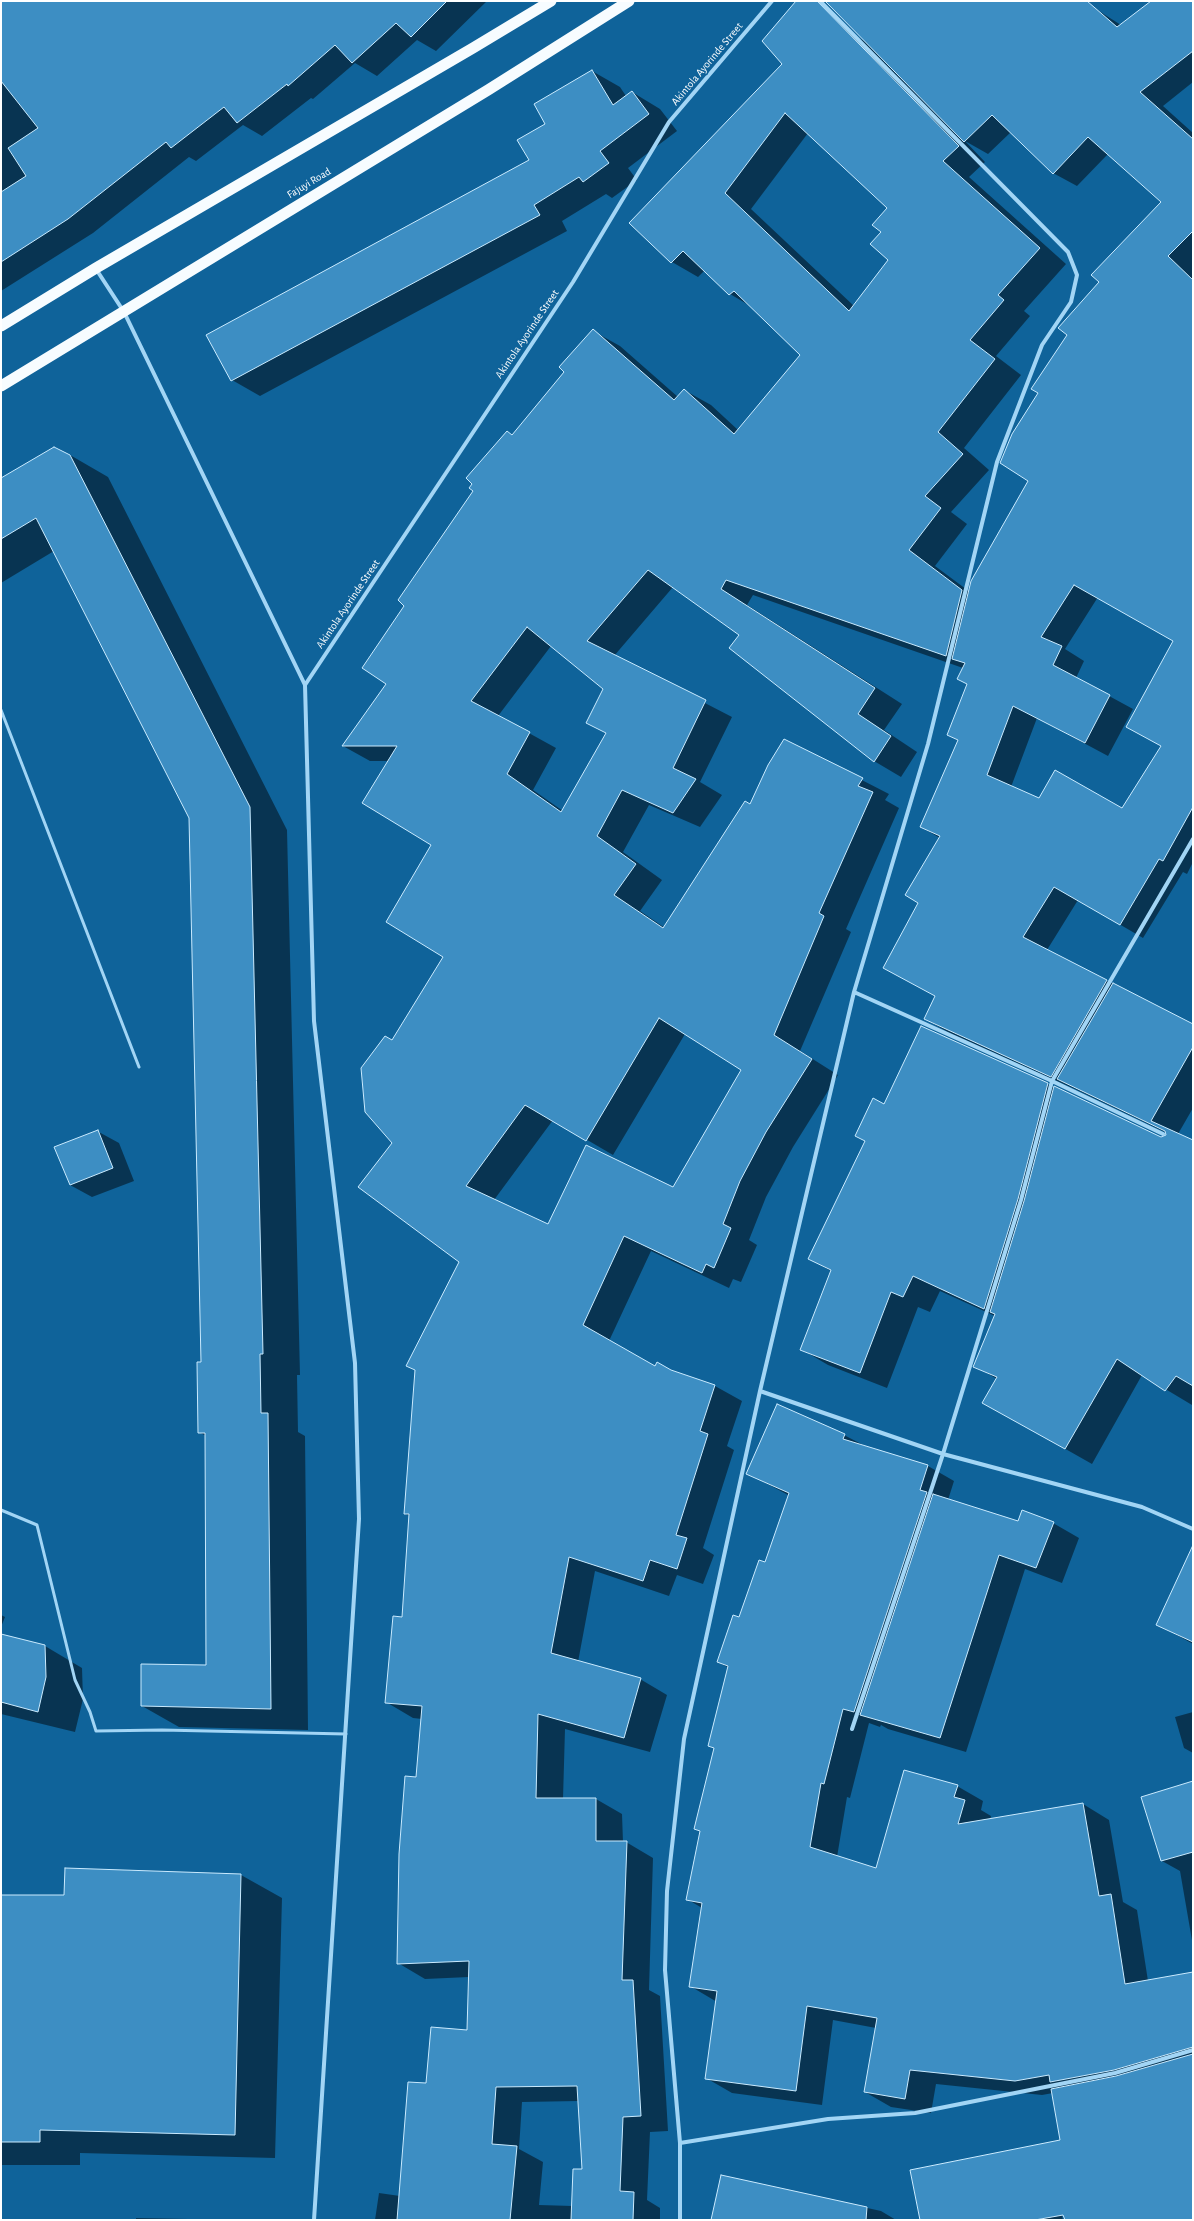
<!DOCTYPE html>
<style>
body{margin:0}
#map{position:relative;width:1194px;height:2221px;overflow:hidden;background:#0f639a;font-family:"Alegreya Sans",sans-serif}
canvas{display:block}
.frame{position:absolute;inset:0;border:2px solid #fff;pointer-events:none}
</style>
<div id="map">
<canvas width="1194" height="2221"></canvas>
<div class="frame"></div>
</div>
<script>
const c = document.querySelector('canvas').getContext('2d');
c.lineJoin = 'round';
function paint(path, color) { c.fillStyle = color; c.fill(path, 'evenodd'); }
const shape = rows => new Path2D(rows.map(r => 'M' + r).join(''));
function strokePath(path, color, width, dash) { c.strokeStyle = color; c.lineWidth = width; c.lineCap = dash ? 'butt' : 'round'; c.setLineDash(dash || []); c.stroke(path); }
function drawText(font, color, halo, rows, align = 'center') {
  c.font = font + ' "Alegreya Sans",sans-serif'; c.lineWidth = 3.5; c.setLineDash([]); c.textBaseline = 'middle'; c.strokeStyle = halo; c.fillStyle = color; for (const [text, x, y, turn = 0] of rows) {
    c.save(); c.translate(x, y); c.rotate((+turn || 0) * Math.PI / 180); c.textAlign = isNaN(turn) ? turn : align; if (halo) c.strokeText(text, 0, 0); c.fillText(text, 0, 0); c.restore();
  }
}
paint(shape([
 [1,1,487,1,436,51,417,40,377,76,355,63,313,99,311,98,262,136,243,125,196,161,189,157,93,233,1,291],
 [798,1,806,1,827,13,850,33,866,42,864,1,1083,1,1121,25,1152,1,1193,1,1193,82,1163,106,1193,133,1193,862,1187,874,1183,872,1143,938,1078,900,1047,950,1193,1025,1193,1108,1178,1134,1193,1141,1193,1403,1192,1405,1142,1375,1092,1464,1009,1417,997,1379,975,1366,995,1316,940,1291,930,1312,918,1307,887,1388,828,1365,801,1349,831,1271,810,1259,885,1105,1047,1084,1161,1138,1168,1136,1167,1133,1075,1089,948,1032,925,1019,936,996,884,968,919,902,940,838,921,827,959,741,948,735,968,684,963,668,753,595,747,605,902,704,884,730,917,752,901,777,874,761,741,635,673,587,614,656,732,717,700,782,722,795,700,827,649,805,623,852,662,880,640,911,665,928,751,805,784,740,889,794,885,800,899,808,846,929,851,932,800,1051,838,1075,793,1147,766,1197,749,1240,757,1245,741,1282,733,1279,729,1288,651,1251,609,1341,655,1367,715,1386,742,1401,727,1446,734,1450,703,1548,714,1555,703,1584,677,1575,669,1596,595,1571,578,1662,640,1679,667,1695,650,1752,565,1729,563,1799,596,1799,622,1814,623,1842,626,1842,653,1858,649,1990,660,1996,668,2131,650,2132,647,2200,660,2208,660,2220,375,2220,379,2193,400,2196,427,2085,467,2031,469,1977,425,1979,398,1963,422,1719,413,1718,386,1702,402,1618,410,1516,405,1514,461,1261,393,1143,392,1041,444,957,433,845,389,761,370,761,343,746,387,684,406,605,474,491,507,432,513,436,565,372,593,331,620,346,678,397,684,390,711,405,738,430,802,355,752,307,730,294,705,270,698,277,672,262,784,64],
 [1011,132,1053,173,1077,186,1108,154,1163,202,1100,282,1068,335,1039,393,1030,481,970,592,935,566,967,524,951,512,989,470,964,448,1021,375,996,356,1030,316,1024,311,1066,264,969,177,985,162,965,141,988,154],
 [808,133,889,208,890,260,854,306,751,209],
 [1098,597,1174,640,1163,746,1122,810,1040,799,1011,787,1037,718,1108,756,1133,709,1076,678,1084,661,1065,649],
 [551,646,604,689,588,723,606,733,563,811,533,790,556,748,498,716],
 [685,1034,743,1069,674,1188,549,1225,494,1200,553,1120,613,1155],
 [579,2101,583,2170,573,2206,539,2205,543,2162,519,2149,522,2102],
 [592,71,620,87,626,96,632,92,660,109,677,131,628,168,637,180,612,198,606,194,562,221,567,231,260,396,232,380,531,161,547,124],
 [70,455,108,477,287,830,300,1375,297,1375,298,1432,305,1436,308,1730,179,1727,142,1706,207,1666,206,1436,199,1432,202,1363,190,818,54,551,1,583,1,479],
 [97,1131,119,1143,134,1181,92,1197,70,1185],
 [844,1435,865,1446,928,1466,954,1481,948,1500,1018,1522,1053,1523,1079,1538,1062,1583,1025,1569,966,1752,888,1729,881,1725,880,1727,869,1723,850,1798,847,1797,837,1857,877,1869,957,1786,983,1801,981,1810,991,1816,990,1820,1083,1804,1109,1820,1123,1902,1137,1910,1148,1981,1193,1973,1193,2220,1092,2220,1053,2093,1042,2095,936,2084,931,2113,891,2107,865,2092,876,2028,833,2020,822,2105,732,2093,706,2078,717,2002,690,1986,702,1908,687,1899,700,1832,696,1829,715,1749,709,1746,729,1668,718,1662,765,1563,790,1496,747,1473],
 [1193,1570,1193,1644,1157,1624],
 [1,1615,5,1617,1,1627],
 [1,1635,45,1646,82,1668,83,1699,75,1732,1,1714],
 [1193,1712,1193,1753,1184,1748,1175,1717],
 [1193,1782,1193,1946,1180,1871,1162,1861],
 [66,1869,241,1875,282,1898,275,2158,80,2153,80,2165,1,2165,1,1896,65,1896],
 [1049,2164,1063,2220,922,2220],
 [722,2176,881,2211,896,2220,712,2220],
 [136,2218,188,2219,189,2220,136,2220]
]), '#0007');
const building = shape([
 [1,1,447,1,411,37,396,23,352,63,335,45,288,86,287,84,237,123,224,107,171,148,166,142,68,219,1,262,1,192,26,176,8,148,38,128,1,81,1,1],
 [796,1,817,1,959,146,943,161,1040,248,998,295,1004,300,970,340,995,359,938,432,963,454,925,496,941,508,909,550,962,590,946,656,726,580,721,589,875,688,858,714,891,736,874,762,729,648,739,635,648,570,587,641,706,700,673,768,696,779,673,813,622,790,597,836,636,864,614,895,663,928,745,801,750,804,768,765,784,739,863,778,858,786,873,792,819,913,824,916,774,1035,812,1059,766,1132,740,1181,723,1224,731,1228,714,1268,706,1264,702,1273,624,1236,583,1325,655,1366,657,1362,671,1370,715,1385,700,1431,708,1434,676,1535,687,1538,677,1569,650,1560,643,1581,569,1557,551,1653,641,1678,624,1738,538,1714,536,1798,596,1798,596,1841,627,1841,622,1980,633,1980,641,2116,623,2117,620,2191,634,2192,633,2220,571,2220,573,2169,582,2169,577,2086,496,2087,492,2144,517,2146,510,2220,397,2220,408,2082,426,2083,431,2027,467,2030,469,1961,397,1964,399,1854,405,1776,416,1777,422,1706,385,1703,393,1616,402,1617,409,1514,404,1514,415,1370,406,1366,459,1262,358,1187,392,1143,365,1112,361,1068,385,1036,392,1040,443,957,386,922,431,845,362,803,397,746,342,746,386,684,362,668,404,606,398,600,473,491,469,488,472,484,466,478,507,431,512,435,564,372,559,367,593,329,674,400,684,389,734,434,800,355,734,291,729,295,683,251,671,263,629,223,782,64,762,41,796,1],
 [785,113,887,208,872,225,881,232,870,244,888,260,849,311,725,193,785,113],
 [527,627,603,689,586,723,606,733,561,812,507,774,530,732,471,701,527,627],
 [659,1018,741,1070,673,1187,586,1145,548,1224,466,1186,525,1105,586,1141,659,1018],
 [825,1,1087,1,1117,27,1151,1,1193,1,1193,51,1140,92,1193,139,1193,231,1168,256,1193,280,1193,807,1163,861,1159,859,1120,925,1054,887,1023,937,1107,980,1051,1077,924,1019,935,996,883,968,918,903,905,895,940,836,920,827,958,740,947,735,967,684,957,679,965,663,952,659,971,581,1028,481,1000,463,1012,434,1038,393,1031,389,1067,335,1058,328,1099,282,1091,275,1161,202,1088,137,1053,174,992,115,964,142,825,1],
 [1074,585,1173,641,1126,727,1161,746,1122,808,1055,770,1039,798,987,775,1013,706,1085,743,1110,695,1053,665,1062,646,1041,637,1074,585],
 [592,70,613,105,632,91,649,114,600,151,609,163,583,182,579,177,534,205,540,215,231,381,206,335,529,160,517,140,545,124,534,104,592,70],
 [54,447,70,455,250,807,263,1354,260,1354,261,1413,268,1413,271,1709,141,1706,141,1664,206,1665,205,1433,198,1433,197,1362,201,1362,189,818,36,518,1,539,1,478,54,447],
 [1113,983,1193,1024,1193,1047,1151,1121,1193,1140,1193,1386,1176,1376,1165,1391,1117,1359,1065,1449,982,1403,997,1377,973,1367,995,1314,990,1312,1024,1201,1054,1086,1161,1137,1166,1135,1165,1131,1057,1079,1113,983],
 [921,1026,1048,1083,1018,1199,984,1309,913,1276,903,1297,891,1292,860,1373,800,1350,831,1270,808,1259,865,1141,855,1136,873,1098,884,1104,921,1026],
 [98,1130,113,1168,70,1185,54,1147,98,1130],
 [777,1404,845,1434,843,1439,928,1465,920,1490,927,1492,854,1712,843,1709,824,1784,821,1783,810,1847,876,1868,904,1770,958,1785,954,1797,965,1800,958,1824,1083,1803,1099,1896,1111,1894,1125,1984,1193,1972,1193,2047,1114,2070,1050,2082,1049,2075,1015,2081,910,2070,905,2099,864,2092,877,2018,807,2006,796,2091,705,2079,717,1991,689,1987,702,1903,686,1900,700,1831,694,1829,714,1748,708,1746,728,1666,717,1662,733,1615,739,1617,759,1560,765,1562,789,1493,746,1474,777,1404],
 [933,1494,1018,1521,1022,1510,1054,1522,1036,1568,999,1555,940,1738,860,1715,933,1494],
 [1193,1545,1193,1642,1156,1625,1193,1545],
 [1,1634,45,1645,46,1677,38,1712,1,1702,1,1634],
 [1193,1781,1193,1852,1161,1861,1141,1797,1193,1781],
 [65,1868,241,1874,235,2135,40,2130,40,2142,1,2142,1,1895,64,1895,65,1868],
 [1193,2054,1193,2220,1065,2220,1063,2215,1035,2220,920,2220,910,2170,1060,2140,1051,2089,1116,2076,1193,2054],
 [721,2175,867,2207,866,2220,711,2220,721,2175]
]);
paint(building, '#3d8ec3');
strokePath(building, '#caeafe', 1);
strokePath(shape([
 [1,710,139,1067],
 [1,1510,37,1525,75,1680,90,1712,96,1731,162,1730,346,1734]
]), '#a2d5f5', 3);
strokePath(shape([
 [96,269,124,312,305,685,314,1021,355,1363,359,1519,314,2220],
 [305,685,573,282,669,122,772,1],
 [854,992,1052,1081,1163,1134],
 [760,1391,943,1454,1142,1507,1193,1529],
 [852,1729,943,1454,1021,1200,1052,1081,1193,839],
 [680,2143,828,2119,915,2113,1115,2073,1193,2050],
 [680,2220,680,2143,665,1970,667,1891,684,1739,760,1391,854,992,928,744,997,462,1042,345,1071,302,1077,275,1068,252,820,1]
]), '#a2d5f5', 4);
strokePath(shape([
 [1,326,96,268,473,48,551,1],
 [1,386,488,90,629,1]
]), '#f7fcff', 11);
drawText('11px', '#fff', '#0f639a', [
 ["Akintola Ayorinde Street",707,64,-50],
 ["Fajuyi Road",309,183,-31],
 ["Akintola Ayorinde Street",527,334,-56],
 ["Akintola Ayorinde Street",348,604,-56]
]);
</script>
